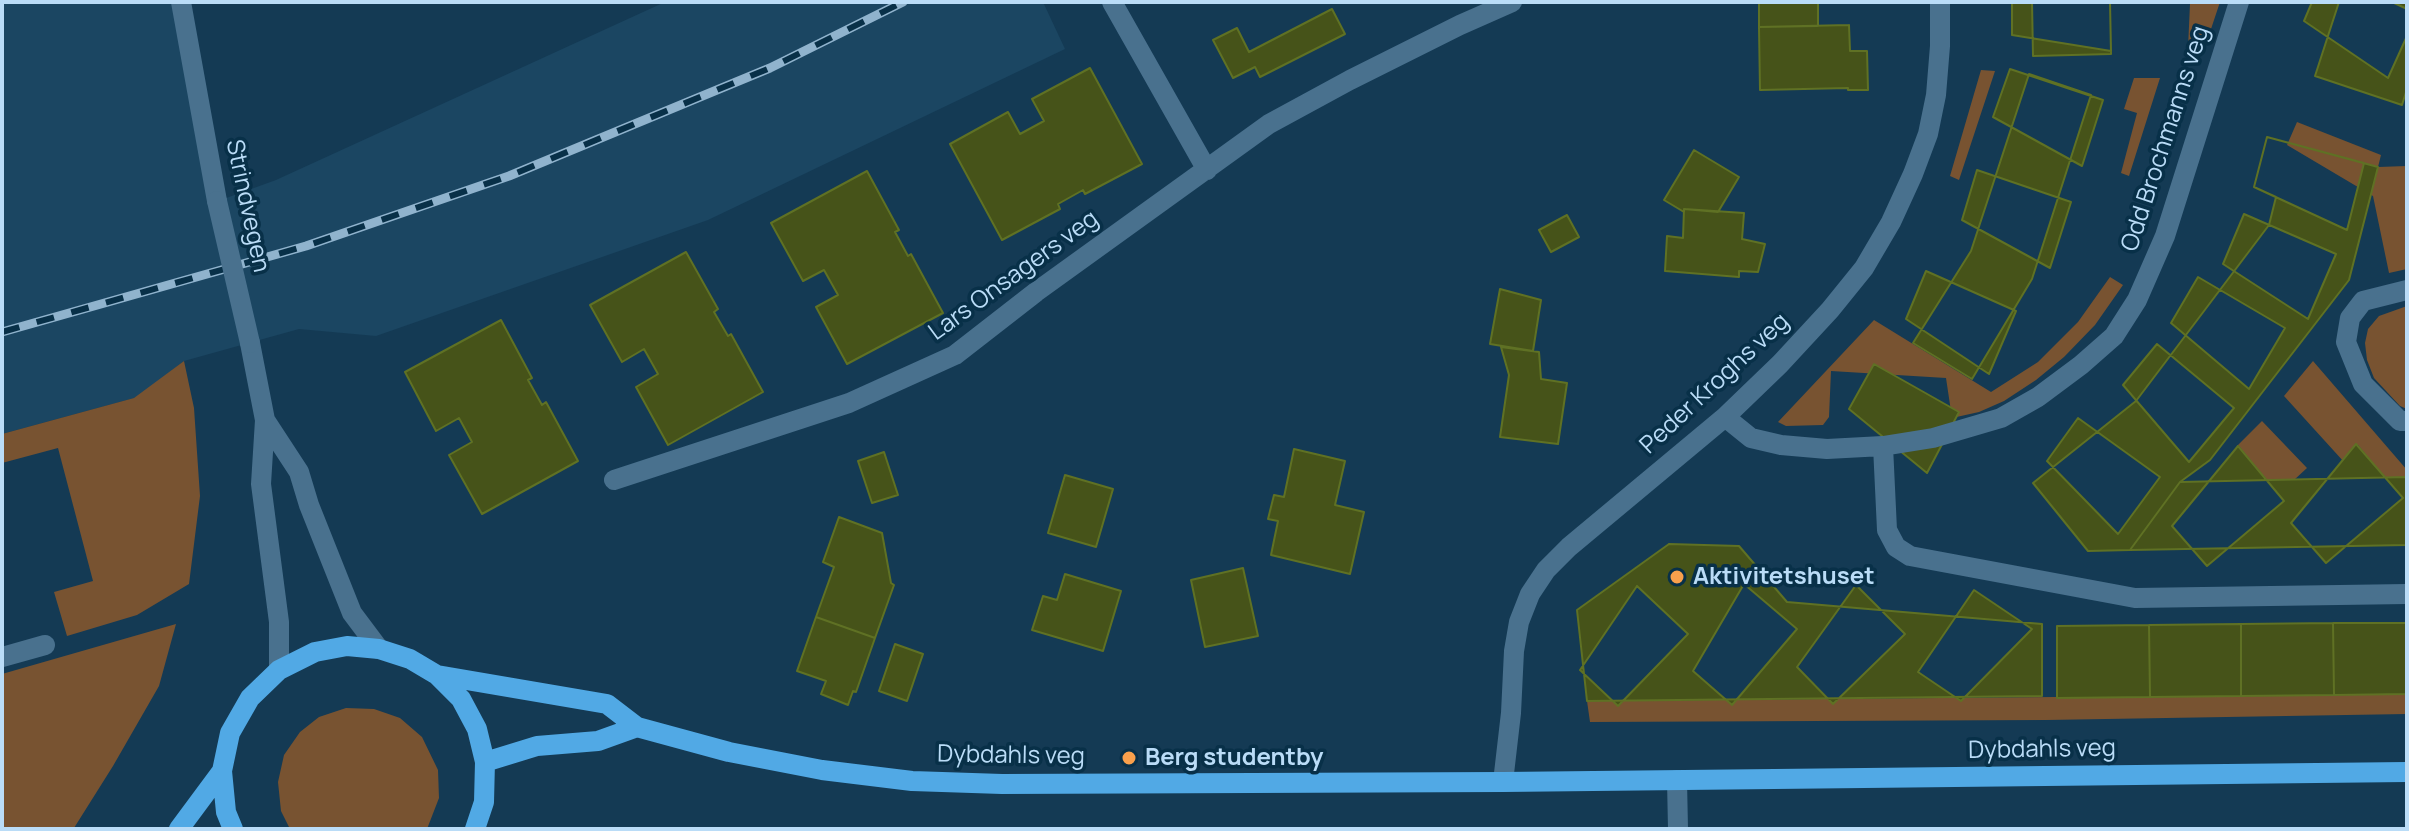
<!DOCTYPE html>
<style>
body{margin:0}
#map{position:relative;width:2409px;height:831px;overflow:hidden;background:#143a54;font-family:Manrope,sans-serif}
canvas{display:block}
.frame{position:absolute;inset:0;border:4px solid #badcf7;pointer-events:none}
</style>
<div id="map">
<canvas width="2409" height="831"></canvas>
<div class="frame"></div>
</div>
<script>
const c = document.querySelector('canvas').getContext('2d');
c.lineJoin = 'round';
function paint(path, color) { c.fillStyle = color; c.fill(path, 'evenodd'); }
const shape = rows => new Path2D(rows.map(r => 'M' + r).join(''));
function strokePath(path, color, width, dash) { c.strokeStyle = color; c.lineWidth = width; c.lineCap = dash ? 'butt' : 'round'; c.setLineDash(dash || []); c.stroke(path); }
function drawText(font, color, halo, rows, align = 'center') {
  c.font = font + ' Manrope,sans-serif'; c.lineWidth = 7; c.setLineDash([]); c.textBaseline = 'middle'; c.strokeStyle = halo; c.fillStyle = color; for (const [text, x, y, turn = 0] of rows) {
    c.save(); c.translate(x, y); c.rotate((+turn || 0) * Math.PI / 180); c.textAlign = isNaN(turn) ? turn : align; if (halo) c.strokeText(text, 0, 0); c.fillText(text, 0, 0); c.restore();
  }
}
paint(shape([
 [2,2,181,2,218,201,276,180,665,2,1043,2,1065,49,708,220,376,336,299,329,184,361,138,397,2,434]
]), '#1b4662');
paint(shape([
 [2198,2,2220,2,2205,47,2200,52,2193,52,2188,48,2190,4,2198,4],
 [1981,70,1995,71,1959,180,1950,176],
 [2134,78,2160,78,2129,176,2121,173,2137,113,2124,109],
 [2297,122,2381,155,2378,167,2407,166,2407,269,2389,273,2373,196,2287,145],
 [2110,277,2123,285,2095,325,2064,357,2036,380,2004,401,1979,412,1952,418,1946,378,1831,371,1829,417,1823,425,1786,426,1778,422,1874,320,1991,392,2038,362,2078,322],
 [2407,306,2407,409,2400,406,2374,378,2367,360,2365,343,2368,329,2379,316],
 [184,361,194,408,200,496,189,584,137,615,67,636,54,592,93,581,58,448,2,463,2,434,134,398],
 [2313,361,2407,470,2407,478,2386,479,2358,445,2344,462,2284,396],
 [2262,421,2307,468,2294,480,2267,480,2238,445],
 [176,624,159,686,113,766,74,828,2,829,2,674],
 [2407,694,2407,714,2046,720,1590,722,1587,701],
 [346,708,374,709,400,718,422,737,438,770,439,798,427,829,290,829,281,811,278,782,284,755,300,732,319,717]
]), '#785331');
const building = shape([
 [1759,2,1818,2,1818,26,1759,27,1759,2],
 [2012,2,2110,2,2111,51,2012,35,2012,2],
 [2032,2,2110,2,2111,54,2033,56,2032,2],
 [2312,2,2392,2,2407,9,2407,36,2388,78,2304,21,2312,2],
 [2339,2,2407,2,2407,89,2402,105,2315,76,2339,2],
 [1332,9,1345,34,1260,77,1255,67,1233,78,1213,40,1237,28,1249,52,1332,9],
 [1849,25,1850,51,1867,51,1868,90,1848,90,1848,88,1760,90,1759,27,1849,25],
 [1090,68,1142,164,1085,194,1083,190,1058,204,1060,209,1002,240,950,144,1008,112,1020,134,1044,121,1032,99,1090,68],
 [2010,69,2103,100,2082,166,1993,117,2010,69],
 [2029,74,2091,95,2032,279,1972,379,1913,343,1971,251,2029,74],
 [2267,137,2364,163,2347,230,2254,187,2267,137],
 [2267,137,2378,167,2349,280,2210,460,2180,482,2130,550,2088,551,2033,483,2136,401,2269,225,2276,197,2254,187,2267,137],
 [1694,150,1739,177,1718,212,1684,209,1684,212,1664,200,1694,150],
 [1977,170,2071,202,2050,268,1962,220,1977,170],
 [867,171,899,230,895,232,908,256,911,254,943,313,847,364,816,307,838,295,824,270,803,281,771,223,867,171],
 [1684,209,1744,213,1742,239,1765,244,1758,272,1739,271,1739,277,1665,271,1667,236,1683,238,1684,209],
 [2244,214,2336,254,2308,319,2223,264,2244,214],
 [1567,215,1579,237,1551,252,1539,230,1567,215],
 [686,252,718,309,714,312,728,336,731,334,763,392,668,445,636,387,658,374,644,349,622,362,590,305,686,252],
 [1926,271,2016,311,1989,374,1906,319,1926,271],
 [2198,277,2285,328,2249,389,2171,323,2198,277],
 [1500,289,1541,300,1533,351,1490,344,1500,289],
 [501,320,532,378,528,380,542,405,546,402,578,461,482,514,449,455,472,442,459,418,436,431,405,372,501,320],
 [2157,344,2234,408,2189,462,2123,385,2157,344],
 [1501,347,1539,352,1541,379,1567,383,1558,444,1500,437,1509,375,1501,347],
 [1874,364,1959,412,1927,473,1849,409,1874,364],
 [2078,418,2160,477,2118,534,2047,461,2078,418],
 [2356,444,2403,498,2326,563,2291,523,2356,444],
 [2238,446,2284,501,2207,566,2172,526,2238,446],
 [1294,449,1345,461,1335,505,1364,512,1350,574,1271,555,1278,521,1268,519,1274,495,1284,497,1294,449],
 [884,452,898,495,872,503,858,461,884,452],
 [1065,475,1113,489,1096,547,1048,533,1065,475],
 [2407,477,2407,545,2130,550,2180,482,2407,477],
 [839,517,882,533,891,583,894,585,875,638,816,617,834,567,823,562,839,517],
 [1669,544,1739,546,1787,602,2042,624,2042,696,1587,701,1577,610,1669,544],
 [1243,568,1258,636,1205,647,1191,580,1243,568],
 [1065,574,1121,591,1103,651,1032,630,1043,596,1057,600,1065,574],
 [1744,584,1797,629,1732,705,1693,671,1744,584],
 [1856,585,1905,634,1833,704,1797,667,1856,585],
 [1637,586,1688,634,1618,706,1580,670,1637,586],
 [1974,590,2032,629,1961,701,1918,672,1974,590],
 [816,617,875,638,856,692,853,691,848,705,821,694,826,681,797,671,816,617],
 [2333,623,2334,695,2241,696,2241,624,2333,623],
 [2333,623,2407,623,2407,694,2334,695,2333,623],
 [2241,624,2241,696,2150,697,2149,625,2241,624],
 [2149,625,2150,697,2057,698,2057,626,2149,625],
 [895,644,923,654,907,701,879,691,895,644]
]);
paint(building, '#465319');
strokePath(building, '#5f7124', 2);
strokePath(shape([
 [181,2,217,201],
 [1112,2,1207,170],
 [2407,290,2363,301,2350,318,2346,342,2363,384,2400,421,2407,421],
 [250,343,265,420,261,484,279,622,279,670],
 [1725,417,1751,438,1781,445,1827,449,1883,446,1933,438,2001,418,2038,397,2081,365,2114,336,2137,300,2165,236,2239,2],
 [265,420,299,472,309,505,352,613,379,649],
 [1883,446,1887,530,1896,547,1910,556,2135,598,2407,594],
 [614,480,849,403,955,355,1036,292,1269,124,1350,80,1460,25,1512,2],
 [2,657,45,645],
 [1677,780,1678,829],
 [1503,782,1511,713,1514,651,1519,622,1530,594,1546,570,1569,547,1725,417,1780,364,1830,310,1864,268,1891,222,1913,174,1928,134,1936,95,1940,46,1940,2]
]), '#49718e', 20);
strokePath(shape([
 [437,675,607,704,637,727,729,752,822,770,912,781,1002,784,1503,782,2407,772],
 [485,762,537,746,598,741,637,727],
 [179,829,222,771],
 [233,829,226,812,222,771,230,733,250,698,279,670,315,652,347,646,379,649,410,659,437,675,461,699,477,729,485,762,484,802,475,829]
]), '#51a9e5', 20);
const rail = shape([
 [2,332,306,246,509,176,770,68,903,2]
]);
strokePath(rail, '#90b3cd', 9);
strokePath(rail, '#083048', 6, [18]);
strokePath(shape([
 [217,201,250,343]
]), '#49718e', 20);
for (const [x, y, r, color] of [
 [1677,577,8,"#f9a04c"],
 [1129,758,8,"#f9a04c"]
]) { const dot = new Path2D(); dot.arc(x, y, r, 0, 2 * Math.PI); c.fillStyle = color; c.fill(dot); strokePath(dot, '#083048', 3); }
drawText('24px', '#badcf7', '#083048', [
 ["Odd Brochmanns veg",2166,139,-72],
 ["Strindvegen",247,206,78],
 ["Lars Onsagers veg",1014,276,-36],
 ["Peder Kroghs veg",1715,384,-43],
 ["Dybdahls veg",2042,750,-1],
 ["Dybdahls veg",1011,756,1]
]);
drawText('bold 24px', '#badcf7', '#083048', [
 ["Aktivitetshuset",1693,577],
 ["Berg studentby",1145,758]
], 'left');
</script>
